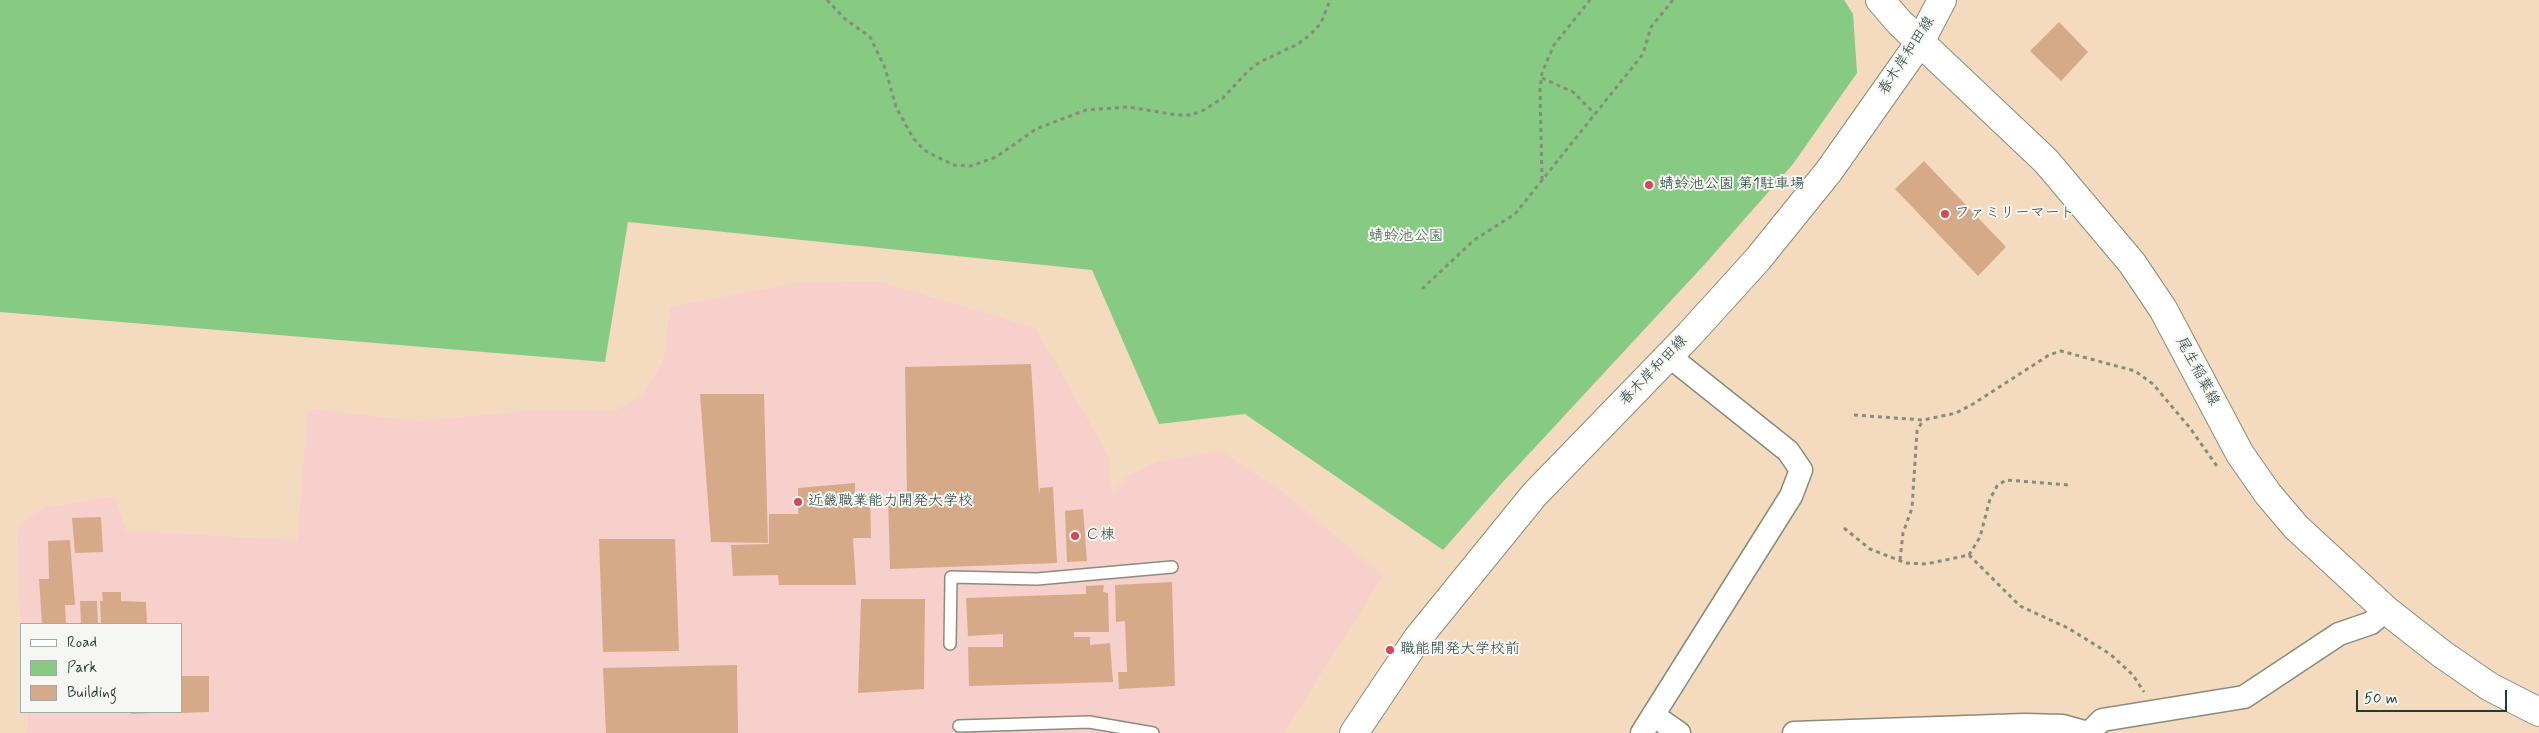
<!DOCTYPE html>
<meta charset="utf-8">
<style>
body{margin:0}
#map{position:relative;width:2539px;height:733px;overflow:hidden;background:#f4dbc0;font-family:Mynerve,sans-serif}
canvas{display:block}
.legend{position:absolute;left:20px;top:623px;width:162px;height:90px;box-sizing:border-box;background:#f6f6f2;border:1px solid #a0aca6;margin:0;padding:6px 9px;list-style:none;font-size:15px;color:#1f3d34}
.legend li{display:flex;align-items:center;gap:10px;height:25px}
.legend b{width:25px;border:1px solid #a0aca6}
.scale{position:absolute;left:2356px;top:690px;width:151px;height:22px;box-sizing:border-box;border:2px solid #1f3d34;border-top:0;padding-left:6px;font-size:15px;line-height:18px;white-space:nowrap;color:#1f3d34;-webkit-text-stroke:4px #f6f6f2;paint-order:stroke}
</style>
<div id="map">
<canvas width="2539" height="733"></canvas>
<ul class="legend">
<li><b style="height:6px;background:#fff"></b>Road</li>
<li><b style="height:14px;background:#86ca84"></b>Park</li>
<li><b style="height:14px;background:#d6aa88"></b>Building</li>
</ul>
<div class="scale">50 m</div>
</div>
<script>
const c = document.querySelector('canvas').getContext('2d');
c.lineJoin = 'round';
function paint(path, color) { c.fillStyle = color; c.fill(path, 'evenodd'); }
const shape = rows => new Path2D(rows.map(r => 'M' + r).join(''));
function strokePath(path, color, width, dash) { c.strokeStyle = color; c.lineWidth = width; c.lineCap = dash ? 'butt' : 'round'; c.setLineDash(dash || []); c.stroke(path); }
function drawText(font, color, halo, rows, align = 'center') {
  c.font = font + ' Mynerve,"Klee One",sans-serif'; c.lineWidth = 4; c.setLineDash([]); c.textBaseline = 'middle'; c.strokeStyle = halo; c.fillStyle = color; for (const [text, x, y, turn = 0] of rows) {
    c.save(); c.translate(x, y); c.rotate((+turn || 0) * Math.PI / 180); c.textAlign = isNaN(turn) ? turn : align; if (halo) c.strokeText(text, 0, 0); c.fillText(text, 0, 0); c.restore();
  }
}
paint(shape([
 [878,281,1036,328,1109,457,1112,492,1130,474,1157,462,1221,451,1287,495,1383,576,1284,733,25,733,28,724,28,712,181,712,181,624,21,624,17,570,18,529,28,517,44,508,115,496,126,531,297,540,308,409,419,421,537,410,614,411,642,396,664,359,670,307,795,283]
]), '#f7d0cc');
paint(shape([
 [0,0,1844,0,1853,14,1857,73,1793,164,1705,264,1501,484,1443,550,1245,414,1159,424,1092,270,628,222,605,362,0,312]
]), '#86ca84');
paint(shape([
 [2059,22,2088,52,2061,81,2030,51],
 [1924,161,2006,247,1978,276,1895,189],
 [1031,364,1039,495,1040,488,1053,487,1057,563,890,569,888,496,906,494,907,499,976,494,907,496,905,367],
 [700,394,764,394,768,543,711,542],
 [855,483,855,497,870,494,871,538,853,538,856,585,779,585,778,575,733,576,731,545,769,544,769,514,798,514,798,488],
 [1083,509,1087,561,1067,562,1065,511],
 [101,517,103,552,75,553,72,518],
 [599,539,675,539,679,651,603,652],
 [70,540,75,605,65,605,66,624,42,624,39,579,49,579,48,541],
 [1172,582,1175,686,1119,689,1118,672,1127,672,1125,621,1116,622,1115,585],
 [1104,585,1103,592,1108,593,1109,632,1074,632,1074,637,1090,637,1090,645,1110,643,1113,682,969,686,968,647,1003,647,1003,634,968,636,966,598,1086,594,1086,586],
 [102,592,121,592,121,601,146,602,147,624,101,624,100,601,103,601],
 [861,599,925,599,924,689,858,693],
 [80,601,97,601,98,624,81,624],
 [737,665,738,733,606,733,603,668],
 [181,676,209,676,209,712,181,713],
 [131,712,150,712,150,713,131,714]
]), '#d6aa88');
const lane = shape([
 [950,644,951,577,1037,579,1172,567],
 [959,726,1089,722,1153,733]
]);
const street = shape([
 [1653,715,1679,733],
 [1642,733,1791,496,1801,470,1788,451,1669,356],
 [1794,733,2024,725,2063,726,2088,733],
 [2089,733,2102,720,2244,697,2339,634,2371,623,2386,610]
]);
const secondary = shape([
 [1880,0,1900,23,2046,161,2132,263,2163,309,2240,454,2268,494,2296,527,2386,610,2442,654,2490,687,2539,712],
 [1354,733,1417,639,1534,495,1690,334,1758,259,1829,171,1920,42,1942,0]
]);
strokePath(lane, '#8a8c7a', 14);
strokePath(street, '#8a8c7a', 25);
strokePath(secondary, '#8a8c7a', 30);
strokePath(shape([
 [827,0,845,19,870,37,885,68,896,107,913,138,924,150,937,157,954,165,971,166,996,157,1036,129,1086,110,1128,107,1177,115,1191,115,1202,111,1223,98,1248,71,1260,62,1298,44,1311,34,1321,23,1330,0],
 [1542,78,1573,92,1595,114],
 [1542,180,1540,90,1542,73,1554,45,1590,0],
 [1422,289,1474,240,1515,214,1643,54,1651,27,1673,0],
 [1854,415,1923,420,1956,413,1973,404,2049,355,2061,351,2135,371,2153,384,2190,428,2219,469],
 [1844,528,1870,549,1906,563,1926,564,1969,555,2020,606,2068,628,2110,654,2133,675,2144,692],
 [1969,555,1980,537,1990,499,1997,486,2006,480,2069,485],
 [1900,560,1903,533,1912,508,1917,431,1923,420]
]), '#8a8c7a', 3, [4, 4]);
strokePath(lane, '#fff', 11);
strokePath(street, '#fff', 22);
strokePath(secondary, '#fff', 28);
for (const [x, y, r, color] of [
 [1649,185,5,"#d1495b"],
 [1945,214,5,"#d1495b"],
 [798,502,5,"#d1495b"],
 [1075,536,5,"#d1495b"],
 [1390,650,5,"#d1495b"]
]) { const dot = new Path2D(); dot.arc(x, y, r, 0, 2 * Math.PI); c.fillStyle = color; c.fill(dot); strokePath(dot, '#f6f6f2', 2); }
drawText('15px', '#1f3d34', '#f6f6f2', [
 ["春木岸和田線",1907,56,-57],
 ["春木岸和田線",1654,371,-46],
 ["尾生稲葉線",2197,372,62]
]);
drawText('15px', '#1f3d34', '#f6f6f2', [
 ["蜻蛉池公園 第1駐車場",1659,185],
 ["ファミリーマート",1955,214],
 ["近畿職業能力開発大学校",808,502],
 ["Ｃ棟",1085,536],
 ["職能開発大学校前",1400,650]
], 'left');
drawText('15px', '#396048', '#f6f6f2', [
 ["蜻蛉池公園",1406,237]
]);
</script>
